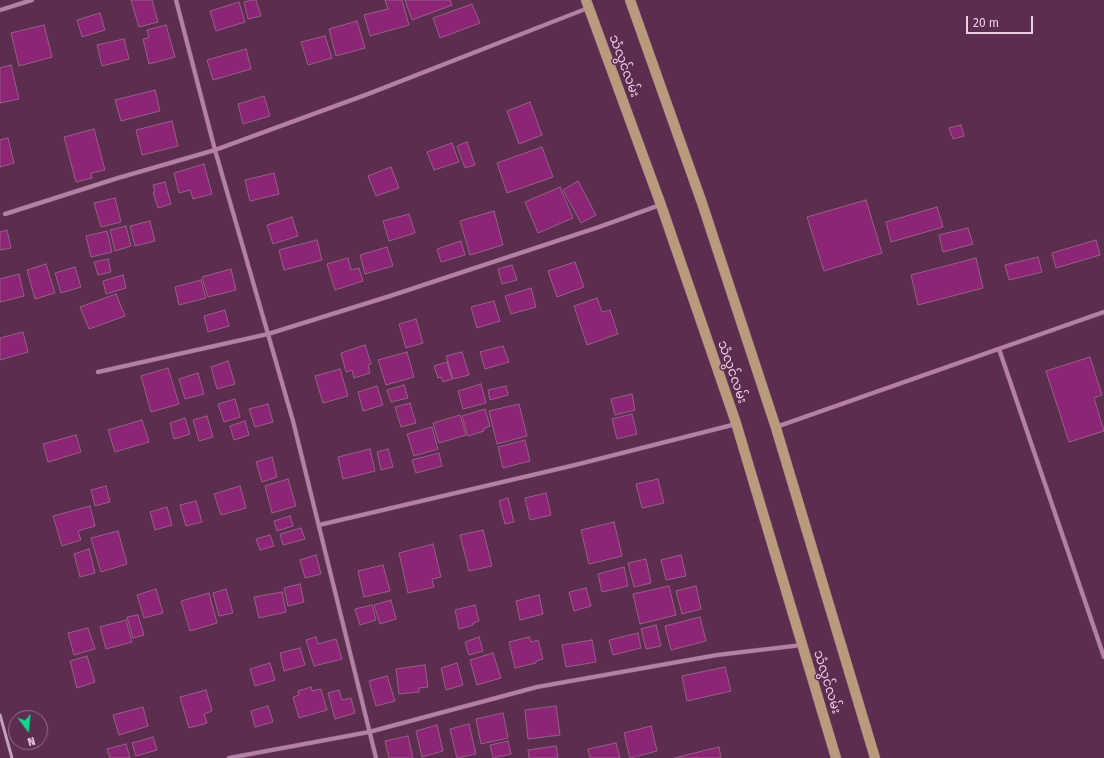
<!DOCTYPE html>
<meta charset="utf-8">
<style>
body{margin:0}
#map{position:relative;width:1104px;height:758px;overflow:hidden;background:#5c2d4f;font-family:"Fira Sans",sans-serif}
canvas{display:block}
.north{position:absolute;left:8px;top:710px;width:40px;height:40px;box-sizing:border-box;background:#5c2d4f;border:1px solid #966e8a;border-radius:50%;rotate:164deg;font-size:11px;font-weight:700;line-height:16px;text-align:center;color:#edcfe3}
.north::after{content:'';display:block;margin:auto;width:14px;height:18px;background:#0ad98b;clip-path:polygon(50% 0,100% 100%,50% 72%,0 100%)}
.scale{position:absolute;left:966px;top:16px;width:67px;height:18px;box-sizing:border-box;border:2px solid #edcfe3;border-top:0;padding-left:5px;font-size:12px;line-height:14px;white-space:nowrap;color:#edcfe3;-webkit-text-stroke:3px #5c2d4f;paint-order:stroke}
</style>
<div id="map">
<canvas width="1104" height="758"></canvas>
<div class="north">N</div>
<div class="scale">20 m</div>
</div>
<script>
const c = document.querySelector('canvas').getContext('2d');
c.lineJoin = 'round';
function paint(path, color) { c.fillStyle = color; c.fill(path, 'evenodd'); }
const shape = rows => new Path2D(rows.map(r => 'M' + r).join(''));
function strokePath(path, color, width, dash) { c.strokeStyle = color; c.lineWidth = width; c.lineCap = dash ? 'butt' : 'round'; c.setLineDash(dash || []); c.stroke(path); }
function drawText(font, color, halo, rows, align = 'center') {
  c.font = font + ' "Fira Sans","Noto Sans Myanmar",sans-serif'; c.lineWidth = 3; c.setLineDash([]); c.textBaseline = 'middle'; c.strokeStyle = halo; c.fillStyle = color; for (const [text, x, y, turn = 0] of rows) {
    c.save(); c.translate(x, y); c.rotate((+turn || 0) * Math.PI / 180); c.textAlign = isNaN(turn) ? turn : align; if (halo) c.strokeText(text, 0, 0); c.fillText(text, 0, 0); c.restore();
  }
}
const building = shape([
 [131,0,152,0,158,22,139,27,131,0],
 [252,0,256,0,261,16,248,19,244,2,252,0],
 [385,0,402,0,409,25,370,36,364,15,388,9,385,0],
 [405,0,450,0,452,5,412,20,405,0],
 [239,2,245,22,216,31,210,11,239,2],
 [472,4,480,23,440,38,433,18,472,4],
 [100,13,105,30,82,37,77,20,100,13],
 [357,21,365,48,336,56,329,29,357,21],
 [44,25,52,57,19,66,11,33,44,25],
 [166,25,175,57,149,64,143,39,149,38,147,30,166,25],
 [325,36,332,58,308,65,301,42,325,36],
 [124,39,129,59,102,66,97,45,124,39],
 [246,49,251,69,213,80,207,60,246,49],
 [11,65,19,99,0,103,0,68,11,65],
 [155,90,160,111,121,121,115,100,155,90],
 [264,96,270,116,243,124,238,104,264,96],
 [530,102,542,135,519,144,507,111,530,102],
 [172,121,178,146,142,155,136,130,172,121],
 [961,125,964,136,953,139,949,128,961,125],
 [94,129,105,170,91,173,92,178,76,182,64,137,94,129],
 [8,138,14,163,0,167,0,140,8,138],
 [467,142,475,165,465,168,457,146,467,142],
 [452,143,459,162,434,170,427,152,452,143],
 [542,147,553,177,507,193,497,163,542,147],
 [204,164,212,194,193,199,190,190,179,193,174,173,204,164],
 [391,167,399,188,376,196,368,176,391,167],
 [274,173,279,194,250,201,245,180,274,173],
 [578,181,596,215,581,223,563,190,578,181],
 [165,182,171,204,158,208,153,192,155,192,153,185,165,182],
 [560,187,573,218,538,233,525,202,560,187],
 [115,198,121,222,101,227,94,203,115,198],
 [866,200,882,253,824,271,807,217,866,200],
 [937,207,943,227,891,242,886,222,937,207],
 [494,211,503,245,470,255,460,221,494,211],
 [409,214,415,233,389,241,383,221,409,214],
 [292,217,298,236,273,244,267,225,292,217],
 [150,221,155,241,135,246,130,226,150,221],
 [126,226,131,246,115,251,110,230,126,226],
 [968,228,973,244,943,252,939,235,968,228],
 [7,230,11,248,0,250,0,232,7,230],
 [107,231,112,252,91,257,86,236,107,231],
 [317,240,322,260,284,270,279,250,317,240],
 [1096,240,1100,255,1056,268,1052,253,1096,240],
 [461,241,465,255,441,262,437,249,461,241],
 [387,247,393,266,365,274,360,255,387,247],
 [1038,257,1042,272,1009,280,1005,265,1038,257],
 [348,258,351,270,359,268,363,281,335,290,327,264,348,258],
 [976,258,983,288,918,305,911,275,976,258],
 [108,259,111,272,98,275,94,262,108,259],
 [575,262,584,287,557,297,548,271,575,262],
 [46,264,55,293,35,299,27,270,46,264],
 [512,265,517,280,502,284,498,269,512,265],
 [75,267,81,287,61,293,55,273,75,267],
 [231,269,236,290,208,297,202,277,231,269],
 [19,274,24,296,0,302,0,279,19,274],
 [123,275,126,288,106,294,103,281,123,275],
 [201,280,206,298,179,305,175,287,201,280],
 [531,288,536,307,511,314,505,296,531,288],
 [116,294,125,316,89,329,80,307,116,294],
 [597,298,602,312,610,310,618,334,587,345,574,306,597,298],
 [494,301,500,321,477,328,471,307,494,301],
 [225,310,229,326,208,332,204,316,225,310],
 [416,319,423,343,406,348,399,324,416,319],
 [23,332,28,352,0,360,0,338,23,332],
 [365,345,371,364,368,365,370,373,354,378,352,370,346,372,341,353,365,345],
 [503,346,509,362,485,369,480,352,503,346],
 [407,352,414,377,386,385,378,360,407,352],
 [462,352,469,375,453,379,446,356,462,352],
 [1090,357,1102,395,1094,398,1104,431,1069,442,1046,371,1090,357],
 [228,361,235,384,217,389,211,367,228,361],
 [447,362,452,379,443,382,441,377,438,378,434,366,447,362],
 [168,368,179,404,151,412,141,376,168,368],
 [340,369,348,396,323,403,315,376,340,369],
 [198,373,204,394,185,399,179,379,198,373],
 [481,384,486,403,463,409,458,391,481,384],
 [404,385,408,398,391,402,387,390,404,385],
 [377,386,383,405,363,411,358,392,377,386],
 [506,386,508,395,490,400,488,390,506,386],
 [632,394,635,410,615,415,611,399,632,394],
 [235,399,240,417,224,422,218,404,235,399],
 [410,403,416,423,401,427,395,407,410,403],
 [268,404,273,422,255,427,249,409,268,404],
 [519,404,527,436,497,444,489,411,519,404],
 [485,409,490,426,483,429,484,431,468,436,462,416,485,409],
 [632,414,637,434,617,439,612,419,632,414],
 [460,415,466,435,439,443,433,423,460,415],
 [207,416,213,437,199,441,193,420,207,416],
 [185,418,190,434,174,439,170,423,185,418],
 [142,420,149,442,115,452,108,430,142,420],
 [245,421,249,435,234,440,230,426,245,421],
 [432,427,438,449,414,456,407,434,432,427],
 [76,435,81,452,48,462,43,444,76,435],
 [525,440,530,461,503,468,498,447,525,440],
 [370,449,375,471,343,479,338,457,370,449],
 [388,449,393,467,381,470,377,452,388,449],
 [439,453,442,466,416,473,412,460,439,453],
 [272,457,277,477,262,482,256,462,272,457],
 [288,479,296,506,272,513,265,486,288,479],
 [658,479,664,503,642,508,636,484,658,479],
 [106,486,110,502,95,506,91,490,106,486],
 [240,486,246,508,221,515,214,494,240,486],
 [546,493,551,515,530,520,525,498,546,493],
 [508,498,514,522,505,524,499,501,508,498],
 [196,501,202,522,186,526,180,505,196,501],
 [90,506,95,526,78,531,81,540,62,546,53,516,90,506],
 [167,507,172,525,155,530,150,512,167,507],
 [290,516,293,526,277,531,274,521,290,516],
 [614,522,622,556,589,564,581,530,614,522],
 [301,528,305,539,283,545,280,534,301,528],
 [483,530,492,566,469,571,460,535,483,530],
 [118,531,127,564,101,572,91,538,118,531],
 [270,535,274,546,260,550,256,539,270,535],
 [433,544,441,577,432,579,434,587,408,593,399,553,433,544],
 [89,549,95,573,80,577,74,554,89,549],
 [316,555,321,574,305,578,300,560,316,555],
 [681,555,686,576,666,580,661,560,681,555],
 [646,559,651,583,634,587,628,563,646,559],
 [383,565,390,591,364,597,358,571,383,565],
 [624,567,628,586,602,592,598,574,624,567],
 [300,584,304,602,288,606,284,588,300,584],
 [669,586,676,615,640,624,633,594,669,586],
 [696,586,701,609,682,614,676,591,696,586],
 [586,588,591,606,574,611,569,592,586,588],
 [156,589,163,613,144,618,137,595,156,589],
 [226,589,233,613,219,616,213,593,226,589],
 [282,592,286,612,259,618,254,597,282,592],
 [209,593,217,623,190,631,181,601,209,593],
 [539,595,543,614,520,620,516,601,539,595],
 [391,600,396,619,380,624,374,605,391,600],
 [372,605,376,620,360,625,355,609,372,605],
 [475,605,479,621,473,623,473,625,459,629,455,610,475,605],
 [138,615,144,635,133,638,127,617,138,615],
 [700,617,706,641,671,650,665,626,700,617],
 [126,620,132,642,106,649,100,627,126,620],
 [656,625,661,646,646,649,641,629,656,625],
 [88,628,95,649,74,655,68,633,88,628],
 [638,633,641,648,613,655,609,640,638,633],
 [316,637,318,644,336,639,342,659,314,666,306,640,316,637],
 [479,637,483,651,469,655,465,642,479,637],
 [529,637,531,642,538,640,543,659,536,661,536,663,515,668,509,642,529,637],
 [592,640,596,662,566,667,562,645,592,640],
 [300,648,305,665,284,671,280,653,300,648],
 [493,653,501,678,477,685,470,660,493,653],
 [87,656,95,682,77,688,70,661,87,656],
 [270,663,275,680,255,686,250,669,270,663],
 [457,663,463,685,446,690,441,668,457,663],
 [425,665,428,687,419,688,419,692,399,694,396,669,425,665],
 [725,667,731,691,687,701,682,676,725,667],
 [387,676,395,701,376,706,369,681,387,676],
 [311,687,312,691,321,689,327,710,299,718,293,697,299,695,298,691,311,687],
 [206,690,212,711,204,714,207,723,189,728,180,697,206,690],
 [339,690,342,700,351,698,355,713,335,719,328,693,339,690],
 [268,706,273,722,255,727,251,711,268,706],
 [556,706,560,735,528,739,525,710,556,706],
 [143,707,148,726,119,735,113,715,143,707],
 [503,713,508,738,481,744,476,719,503,713],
 [469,724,476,754,457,758,450,729,469,724],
 [437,725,443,751,422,757,416,731,437,725],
 [651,726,657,751,630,758,624,733,651,726],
 [408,736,413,758,389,758,385,741,408,736],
 [153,737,157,750,136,756,132,743,153,737],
 [508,741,511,754,493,758,490,745,508,741],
 [616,743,620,758,590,758,588,749,616,743],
 [126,744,130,758,110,758,107,749,126,744],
 [556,746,558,758,529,758,528,750,556,746],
 [719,747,721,758,674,758,719,747]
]);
paint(building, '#8d2576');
strokePath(building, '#956085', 1);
const minor = shape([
 [176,0,215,150,293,421,376,758],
 [0,10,32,0],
 [5,214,118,178,215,150,368,94,588,8],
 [999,349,1104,657],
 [98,372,268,334,390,296,599,227,660,205],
 [776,427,1104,312],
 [319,525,575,465,736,424],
 [229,758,369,732,537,687,717,655,802,645]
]);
const primary = shape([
 [586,0,661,205,736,423,836,758],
 [630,0,702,203,776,428,875,758]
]);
strokePath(minor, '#744b69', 5);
strokePath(primary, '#744b69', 11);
strokePath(minor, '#b67fa5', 4);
strokePath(primary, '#b99a7c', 10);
strokePath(shape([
 [0,715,12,758]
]), '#c4a1b9', 3);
drawText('13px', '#edcfe3', '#5c2d4f', [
 ["သံလွင်လမ်း",624,66,70],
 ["သံလွင်လမ်း",732,372,71],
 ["သံလွင်လမ်း",827,682,73]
]);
</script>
